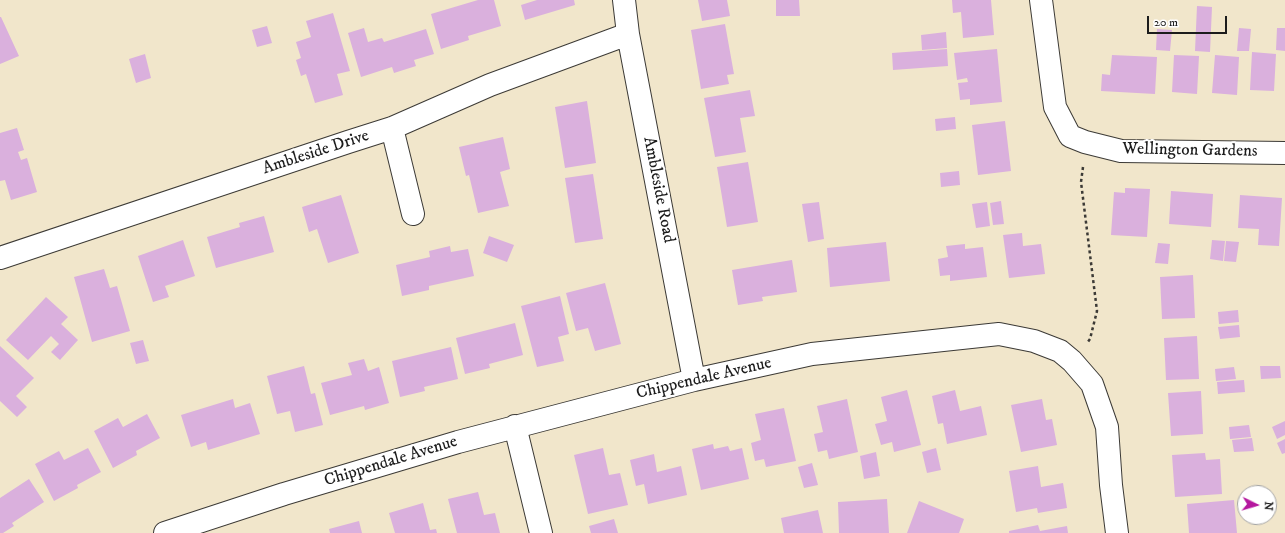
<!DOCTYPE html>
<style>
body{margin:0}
#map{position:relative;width:1285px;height:533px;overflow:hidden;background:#f1e6cb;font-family:"IM FELL DW Pica",serif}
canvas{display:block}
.north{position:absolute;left:1237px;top:485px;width:40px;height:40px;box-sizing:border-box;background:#fff;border:1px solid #a4a4a4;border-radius:50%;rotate:95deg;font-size:11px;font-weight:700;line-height:16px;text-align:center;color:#1c1c1c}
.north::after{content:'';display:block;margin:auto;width:14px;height:18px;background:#b5179e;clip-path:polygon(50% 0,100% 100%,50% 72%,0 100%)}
.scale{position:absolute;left:1147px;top:16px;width:80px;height:18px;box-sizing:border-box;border:2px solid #1c1c1c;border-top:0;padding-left:5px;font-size:12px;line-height:14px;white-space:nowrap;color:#1c1c1c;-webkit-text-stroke:3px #fff;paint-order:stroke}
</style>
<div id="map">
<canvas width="1285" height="533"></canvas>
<div class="north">N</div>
<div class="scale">20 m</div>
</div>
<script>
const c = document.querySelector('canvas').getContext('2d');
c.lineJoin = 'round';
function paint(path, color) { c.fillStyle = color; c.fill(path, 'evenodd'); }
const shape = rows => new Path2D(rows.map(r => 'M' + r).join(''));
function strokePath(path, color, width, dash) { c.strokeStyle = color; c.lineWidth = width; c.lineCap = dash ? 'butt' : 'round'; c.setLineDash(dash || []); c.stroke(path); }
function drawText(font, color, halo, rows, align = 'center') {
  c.font = font + ' "IM FELL DW Pica",serif'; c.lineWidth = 4; c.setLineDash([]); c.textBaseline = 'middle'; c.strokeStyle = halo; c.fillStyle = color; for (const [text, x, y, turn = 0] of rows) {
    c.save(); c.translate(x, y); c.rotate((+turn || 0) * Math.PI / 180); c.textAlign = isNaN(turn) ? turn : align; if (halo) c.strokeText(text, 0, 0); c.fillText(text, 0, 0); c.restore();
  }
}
paint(shape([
 [478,0,494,0,501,26,468,36,469,40,441,49,431,14],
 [537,0,574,0,575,5,525,20,521,5],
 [698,0,727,0,730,16,702,21],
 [776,0,799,0,800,16,776,16],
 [952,0,991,0,994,35,963,38,961,12,953,13],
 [1197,6,1212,7,1210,52,1195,51],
 [333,13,350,71,337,74,343,95,315,103,306,74,301,76,296,60,301,58,296,42,311,37,306,21],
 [0,17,1,17,19,56,0,64],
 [725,24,734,74,727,75,729,84,701,89,691,30],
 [267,26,272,43,257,47,252,30],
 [364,28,368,42,382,38,384,42,426,29,434,54,414,60,416,66,394,73,392,67,361,77,348,33],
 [1239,28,1251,29,1249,51,1237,51],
 [1277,28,1285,28,1285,51,1276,50],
 [1157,29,1172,30,1170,51,1156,50],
 [946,32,947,48,922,50,921,35],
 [947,49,948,66,893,70,892,53],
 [997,49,1002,102,970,105,970,99,960,100,958,83,968,82,967,78,957,80,954,53],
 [1252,52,1276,54,1274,91,1250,90],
 [145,54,151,78,136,83,129,59],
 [1112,55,1157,57,1155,94,1101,91,1102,74,1110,75],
 [1174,55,1199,56,1197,94,1172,92],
 [1215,55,1239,57,1237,95,1212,93],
 [750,90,755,116,740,118,746,152,715,157,704,98],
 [587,101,596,163,565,168,555,107],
 [955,117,956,129,936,131,935,119],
 [1005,121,1011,171,978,175,972,125],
 [17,128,24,150,18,152,21,160,27,158,37,192,11,200,5,180,0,181,0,133],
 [503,137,510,169,500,172,509,206,478,213,469,175,466,176,459,147],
 [748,162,758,222,727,227,717,167],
 [959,171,960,185,941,187,940,173],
 [593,174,603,239,575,243,565,178],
 [1125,188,1150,189,1147,237,1111,235,1114,192,1125,193],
 [1171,191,1213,194,1211,227,1169,224],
 [341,195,359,253,328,263,317,229,309,232,302,207],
 [1240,195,1282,198,1279,246,1258,245,1259,229,1238,228],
 [1001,201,1004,224,993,225,990,203],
 [819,202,824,239,808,242,802,204],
 [987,202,990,226,976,228,972,204],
 [264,216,274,252,216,268,207,237,240,227,239,223],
 [1022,233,1023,246,1041,244,1045,274,1009,278,1003,235],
 [489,236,514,245,507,262,483,253],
 [183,240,195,276,165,286,169,297,153,302,138,256],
 [1212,240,1225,241,1223,261,1210,259],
 [1226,241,1239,242,1236,262,1224,261],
 [886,242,890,281,830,287,827,248],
 [1158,243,1170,244,1168,264,1155,263],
 [965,244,965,249,983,247,987,277,950,281,950,275,940,276,938,259,948,257,946,246],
 [450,246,451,252,468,249,474,276,429,286,429,290,402,296,396,265,430,257,429,251],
 [792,260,797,292,762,297,763,301,738,305,732,270],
 [104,269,110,288,117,286,130,331,92,342,74,277],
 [1193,275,1195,318,1162,319,1160,277],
 [605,283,621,344,595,351,588,328,576,331,566,293],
 [560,296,569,334,558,337,564,361,537,367,521,306],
 [46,297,68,317,61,324,78,340,60,360,51,352,59,344,51,336,28,360,6,340],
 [1238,310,1239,322,1219,324,1218,312],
 [515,323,523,355,489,364,490,368,465,374,456,338],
 [1239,325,1240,337,1220,339,1218,327],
 [1197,336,1199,379,1166,380,1164,338],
 [143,340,149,361,136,364,130,343],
 [0,346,34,378,16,396,27,407,17,417,0,401],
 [451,347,458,379,424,387,425,391,400,397,392,361],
 [364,359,368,371,379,367,389,403,365,410,364,406,330,415,321,383,352,375,348,363],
 [304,366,311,394,315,393,323,425,295,432,290,411,277,414,267,376],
 [1260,366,1280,366,1281,378,1261,379],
 [1234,367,1236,379,1216,381,1215,369],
 [1244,380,1245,392,1218,394,1217,382],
 [907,390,921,445,894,452,892,442,881,445,875,424,887,421,881,397],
 [955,390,960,411,981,406,987,435,947,444,943,423,938,424,932,396],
 [1201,391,1203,434,1171,436,1168,393],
 [233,399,235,408,250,403,260,434,208,450,206,442,191,447,181,415],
 [847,399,858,452,829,459,827,450,818,452,814,434,823,432,817,406],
 [1042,399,1046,420,1052,419,1057,445,1021,452,1011,405],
 [784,408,796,461,766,467,764,459,755,461,751,443,761,440,755,414],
 [147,414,160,438,136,451,137,455,113,468,94,431,118,418,123,427],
 [1285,421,1285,435,1277,439,1272,427],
 [1249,425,1251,437,1230,439,1229,427],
 [1252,438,1254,451,1234,452,1232,440],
 [1285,439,1285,453,1282,454,1277,443],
 [713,444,714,449,728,446,730,451,742,448,749,479,701,490,692,449],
 [88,448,101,472,77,485,78,488,54,501,35,464,59,451,64,460],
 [603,448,609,475,620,473,628,505,588,514,574,455],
 [936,448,941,470,927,473,922,452],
 [876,452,880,476,864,479,860,456],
 [1205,453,1206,460,1220,459,1222,494,1175,497,1172,455],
 [654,454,657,472,681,466,687,495,648,504,644,484,636,486,630,460],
 [812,463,818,485,804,488,798,467],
 [1038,466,1041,487,1063,483,1067,508,1038,513,1037,508,1016,512,1009,471],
 [29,479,44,502,12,523,14,526,3,533,0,533,0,498],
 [478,492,484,515,495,513,500,533,457,533,448,499],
 [887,499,889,533,839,533,838,502],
 [1234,500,1237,533,1189,533,1187,504],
 [919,501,964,519,959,533,907,533],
 [423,503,430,530,436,529,437,533,395,533,389,513],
 [818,510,823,533,784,533,781,518],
 [614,519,618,533,591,533,589,526],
 [359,521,362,533,330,533,329,529],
 [1038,525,1040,531,1067,526,1068,533,1009,533,1009,531]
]), '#dab0dd');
const street = shape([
 [624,0,628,34,694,380],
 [1041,0,1055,107,1070,136,1085,142,1121,151,1285,153],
 [392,128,413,214],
 [0,258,348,142,392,128,490,85,628,34],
 [515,426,541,533],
 [165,533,284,494,458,442,694,380,812,354,999,334,1034,341,1060,351,1072,361,1092,384,1107,427,1111,485,1117,533]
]);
strokePath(street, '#3c3a36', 24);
strokePath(shape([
 [1083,167,1081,182,1097,311,1090,339,1087,343]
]), '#3c3a36', 2.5, [3, 3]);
strokePath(street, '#fff', 22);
drawText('17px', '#1c1c1c', '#fff', [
 ["Wellington Gardens",1190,151,1],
 ["Ambleside Drive",316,153,-18],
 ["Ambleside Road",658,190,79],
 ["Chippendale Avenue",704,379,-13],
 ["Chippendale Avenue",391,462,-17]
]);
</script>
